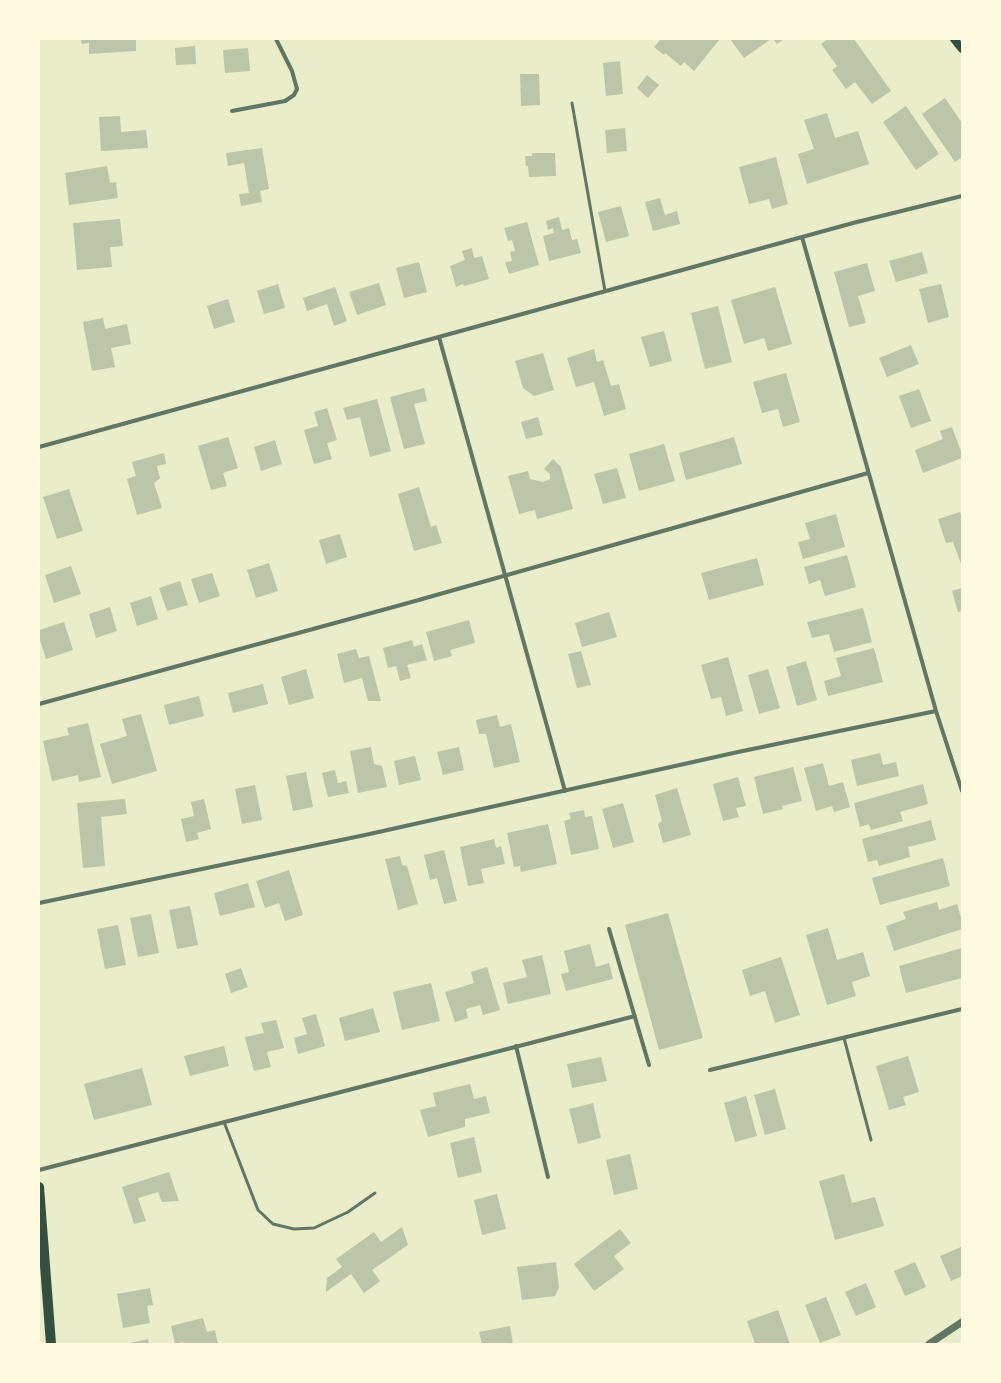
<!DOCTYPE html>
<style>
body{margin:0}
#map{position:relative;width:1001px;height:1383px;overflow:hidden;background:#e9edc9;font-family:"Fira Sans",sans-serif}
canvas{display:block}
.frame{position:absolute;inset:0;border:40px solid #fefae0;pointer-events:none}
</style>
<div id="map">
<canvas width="1001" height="1383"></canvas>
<div class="frame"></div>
</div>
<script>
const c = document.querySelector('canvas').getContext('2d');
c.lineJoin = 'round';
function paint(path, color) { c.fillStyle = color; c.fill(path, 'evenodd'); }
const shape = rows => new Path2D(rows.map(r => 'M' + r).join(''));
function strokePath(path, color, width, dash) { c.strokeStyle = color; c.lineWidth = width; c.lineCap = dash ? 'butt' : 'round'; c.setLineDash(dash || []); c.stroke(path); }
paint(shape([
 [81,39,136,39,136,51,89,54,89,43,82,44],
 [661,39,718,39,719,40,694,71,684,62,681,66,665,53,664,55,654,47],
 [730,39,771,39,744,58],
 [773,39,784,39,777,44],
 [828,39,854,39,891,91,872,104,855,82,846,89,832,70,837,66,821,44],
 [195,46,196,64,176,65,175,48],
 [248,48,250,71,225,73,223,50],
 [620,61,623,94,606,96,603,63],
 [520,74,539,74,540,105,521,106],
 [647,75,659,85,648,98,637,88],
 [945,98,962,123,962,157,955,162,922,114],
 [906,106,939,154,916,170,883,122],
 [827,113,835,138,858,131,869,164,807,184,798,154,814,149,804,120],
 [120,116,121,132,146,130,148,148,101,151,99,117],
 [625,128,627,151,607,153,605,130],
 [262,148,269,189,260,191,262,202,241,206,239,194,249,193,244,163,228,166,226,153],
 [532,153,555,153,556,176,529,177,528,166,526,166,525,156,532,156],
 [776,157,788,204,772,209,769,199,749,204,739,167],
 [107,166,110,183,116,182,118,198,69,205,65,173],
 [660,198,665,215,677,211,680,224,653,231,645,202],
 [621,206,629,236,606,242,598,212],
 [559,217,562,230,569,228,572,240,577,239,581,253,549,261,543,236,554,233,553,228,548,230,546,221],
 [120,219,123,246,110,247,112,267,77,270,73,223],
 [527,222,539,265,509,274,505,262,512,261,510,252,515,251,512,240,508,241,504,228],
 [472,248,474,258,482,256,489,279,464,286,463,284,456,287,450,266,465,260,462,251],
 [922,252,928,273,896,282,889,261],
 [419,262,427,292,404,298,396,268],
 [867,263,875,291,858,296,866,323,849,327,834,272],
 [379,283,386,305,357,315,349,292],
 [278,284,285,308,264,314,257,291],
 [941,284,949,317,928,323,919,289],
 [335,287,347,321,334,326,327,304,307,311,303,298],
 [775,287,792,344,768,351,764,338,744,344,731,300],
 [228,299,235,322,214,329,207,306],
 [718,306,732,362,705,369,691,313],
 [103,318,105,329,127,324,131,344,111,348,115,367,92,371,83,322],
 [664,331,672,361,650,367,641,337],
 [911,345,919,364,887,377,879,358],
 [594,349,597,362,603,360,611,386,619,384,626,409,604,416,594,382,576,387,567,358],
 [543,353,554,390,534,396,523,388,515,361],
 [786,373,800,422,783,427,778,409,762,413,753,382],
 [424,388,427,401,414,404,425,444,404,449,390,397],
 [919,389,931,421,911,428,899,396],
 [377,399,391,451,370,457,360,417,347,420,343,408],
 [327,408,337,440,327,443,332,459,314,464,304,430,318,426,314,412],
 [538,417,543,435,526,439,521,422],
 [952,427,962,454,962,458,923,473,915,450,943,439,940,431],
 [228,437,238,468,223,473,227,486,211,490,198,446],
 [734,437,742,464,686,480,679,453],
 [275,440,282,464,261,471,254,447],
 [664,444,675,481,639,491,629,454],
 [164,453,166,464,157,466,160,478,154,483,162,508,137,515,127,479,136,476,132,462],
 [553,459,561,467,573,509,537,519,535,510,519,514,508,476,528,471,530,479,543,482,550,479,550,474,544,469],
 [617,468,626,498,603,504,594,474],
 [419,487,431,527,436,525,442,543,414,551,398,494],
 [69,489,83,531,57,539,43,497],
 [960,512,962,518,962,564,961,564,953,542,946,543,938,519],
 [836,514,845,547,803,559,798,542,810,539,805,523],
 [340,534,347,557,326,564,319,540],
 [847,555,856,587,825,596,820,580,809,584,804,567],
 [757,558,764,585,709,600,701,573],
 [269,563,278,591,256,598,247,570],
 [71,566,81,594,54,603,45,575],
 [212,573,220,596,199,603,191,579],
 [180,581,188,605,167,611,159,588],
 [962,588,962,611,958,612,952,591],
 [151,596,158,619,137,626,130,603],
 [110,607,117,631,96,638,89,614],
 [863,608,872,642,834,652,829,634,812,638,807,622],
 [609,612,617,637,582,647,575,623],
 [469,620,475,643,450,650,452,656,434,661,426,632],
 [64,622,73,650,46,659,39,637,39,630],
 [412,640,414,647,422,644,427,660,407,665,411,678,400,681,396,666,388,668,383,648],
 [874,648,883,682,828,696,824,681,841,676,836,658],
 [356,649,359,658,369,656,381,701,368,701,362,678,344,683,337,654],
 [581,651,591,685,577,688,568,654],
 [728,657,743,711,726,716,721,697,711,699,701,665],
 [806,661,817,700,797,706,786,667],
 [306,669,314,698,289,705,281,677],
 [768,669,780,708,759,714,748,675],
 [263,684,268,704,233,713,228,693],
 [199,696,204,716,169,725,164,705],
 [141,714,157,771,112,784,100,744,127,736,122,719],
 [497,715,500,727,511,724,520,762,494,768,486,734,479,734,476,720],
 [88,723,101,777,79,782,78,775,52,781,43,741,69,735,67,728],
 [371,747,374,764,382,766,387,787,358,793,350,751],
 [459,747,464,770,443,775,437,752],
 [880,753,883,765,896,762,899,776,857,786,851,760],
 [415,756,421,780,399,785,394,761],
 [823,763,829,786,843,782,850,807,834,812,832,806,816,811,804,768],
 [793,767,802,801,782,806,783,809,763,814,754,777],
 [335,770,338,783,346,781,349,793,328,797,322,773],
 [306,772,313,807,293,811,286,776],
 [738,777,746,806,736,808,739,817,723,821,713,784],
 [923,784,928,804,900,812,903,821,871,830,869,824,860,827,854,803],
 [255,785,262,820,242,824,235,789],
 [677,788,691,835,663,843,658,824,662,821,655,795],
 [125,799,127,814,101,817,105,866,83,868,77,803],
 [204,799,211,829,197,833,199,839,186,842,181,819,194,816,191,802],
 [623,803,634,842,613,848,602,809],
 [584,810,585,817,592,816,599,849,571,855,564,821,571,819,569,813],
 [931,820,936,840,908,847,910,857,879,866,877,860,868,862,862,839],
 [548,824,557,864,521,872,520,866,514,867,507,833],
 [494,839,496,848,501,846,505,864,481,869,484,883,468,886,460,847],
 [444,850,457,901,444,904,437,878,430,880,424,855],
 [400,856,402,865,407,866,418,904,398,910,385,859],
 [943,858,950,886,880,905,872,878],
 [289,870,303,915,285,921,279,903,265,908,256,881],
 [248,883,255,907,220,916,214,893],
 [937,902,939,910,957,904,962,921,962,929,894,951,886,926,906,919,903,912],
 [190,906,198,945,177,949,169,910],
 [668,913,703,1038,659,1050,625,925],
 [151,914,159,953,138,957,130,918],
 [118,925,126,965,105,969,97,929],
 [828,928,837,960,863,952,870,976,852,982,856,996,827,1005,806,935],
 [590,944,596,967,609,963,613,979,566,991,561,974,569,972,564,951],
 [962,948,962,978,906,993,899,966],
 [542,955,551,994,508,1004,503,983,527,977,522,960],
 [781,957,800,1015,775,1023,765,991,750,996,742,970],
 [487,967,500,1010,483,1015,480,1005,466,1009,468,1018,455,1022,445,992,474,983,471,972],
 [241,968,248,987,231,993,225,974],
 [431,983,440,1021,402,1030,393,992],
 [373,1008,380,1032,345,1041,339,1018],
 [316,1014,325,1046,298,1054,294,1038,307,1034,302,1018],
 [276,1020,284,1048,267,1052,271,1067,254,1071,245,1037,264,1033,261,1023],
 [224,1046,229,1066,190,1076,184,1056],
 [908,1056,919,1092,903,1097,906,1105,889,1110,876,1066],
 [601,1057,607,1081,572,1088,567,1064],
 [142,1068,152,1105,94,1120,84,1084],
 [470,1084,474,1099,486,1096,490,1113,465,1119,465,1127,428,1137,420,1110,436,1106,433,1093],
 [775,1089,786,1129,765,1135,754,1095],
 [746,1096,757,1136,735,1142,724,1103],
 [593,1103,601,1138,578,1144,569,1109],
 [474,1137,482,1172,458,1178,450,1143],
 [630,1154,638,1189,614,1195,606,1160],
 [169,1172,179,1201,162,1202,158,1192,138,1198,146,1221,134,1224,122,1187],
 [844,1174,852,1203,875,1197,884,1226,835,1240,819,1181],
 [497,1194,506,1229,482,1235,474,1200],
 [402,1227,408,1245,372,1270,380,1281,364,1293,351,1274,326,1292,327,1278,342,1267,336,1259,374,1232,381,1242],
 [620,1229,631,1243,614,1256,624,1269,594,1291,574,1264],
 [961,1247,962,1250,962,1276,951,1281,940,1256],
 [556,1262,559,1287,555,1296,522,1300,517,1267],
 [915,1262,926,1287,905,1296,894,1271],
 [866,1283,876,1307,856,1316,845,1292],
 [150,1288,153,1305,147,1306,150,1323,123,1328,117,1294],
 [826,1297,841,1335,820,1343,805,1305],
 [778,1310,790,1344,755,1344,747,1321],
 [203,1318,207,1332,215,1330,218,1344,183,1344,183,1342,175,1344,171,1326],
 [510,1326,513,1344,482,1344,479,1332],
 [148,1339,149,1344,130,1344,130,1343]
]), '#bcc5a7');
strokePath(shape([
 [572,103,605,291],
 [844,1038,871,1140],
 [224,1122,258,1210,273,1224,294,1229,314,1228,348,1212,375,1193]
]), '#617663', 3);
strokePath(shape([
 [232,111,285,101,294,95,297,89,292,71,276,39],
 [802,237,936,711,962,791],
 [439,337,565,791],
 [39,447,853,223,962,196],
 [39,704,408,603,868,473],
 [39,903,365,835,738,752,936,711],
 [609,929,649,1065],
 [516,1046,548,1177],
 [710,1070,962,1009],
 [39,1170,635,1016]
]), '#617663', 4);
strokePath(shape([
 [929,1344,962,1322]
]), '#617663', 7);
strokePath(shape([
 [954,39,962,49]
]), '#344e41', 8);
strokePath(shape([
 [39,1187,51,1344]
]), '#344e41', 10);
</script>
